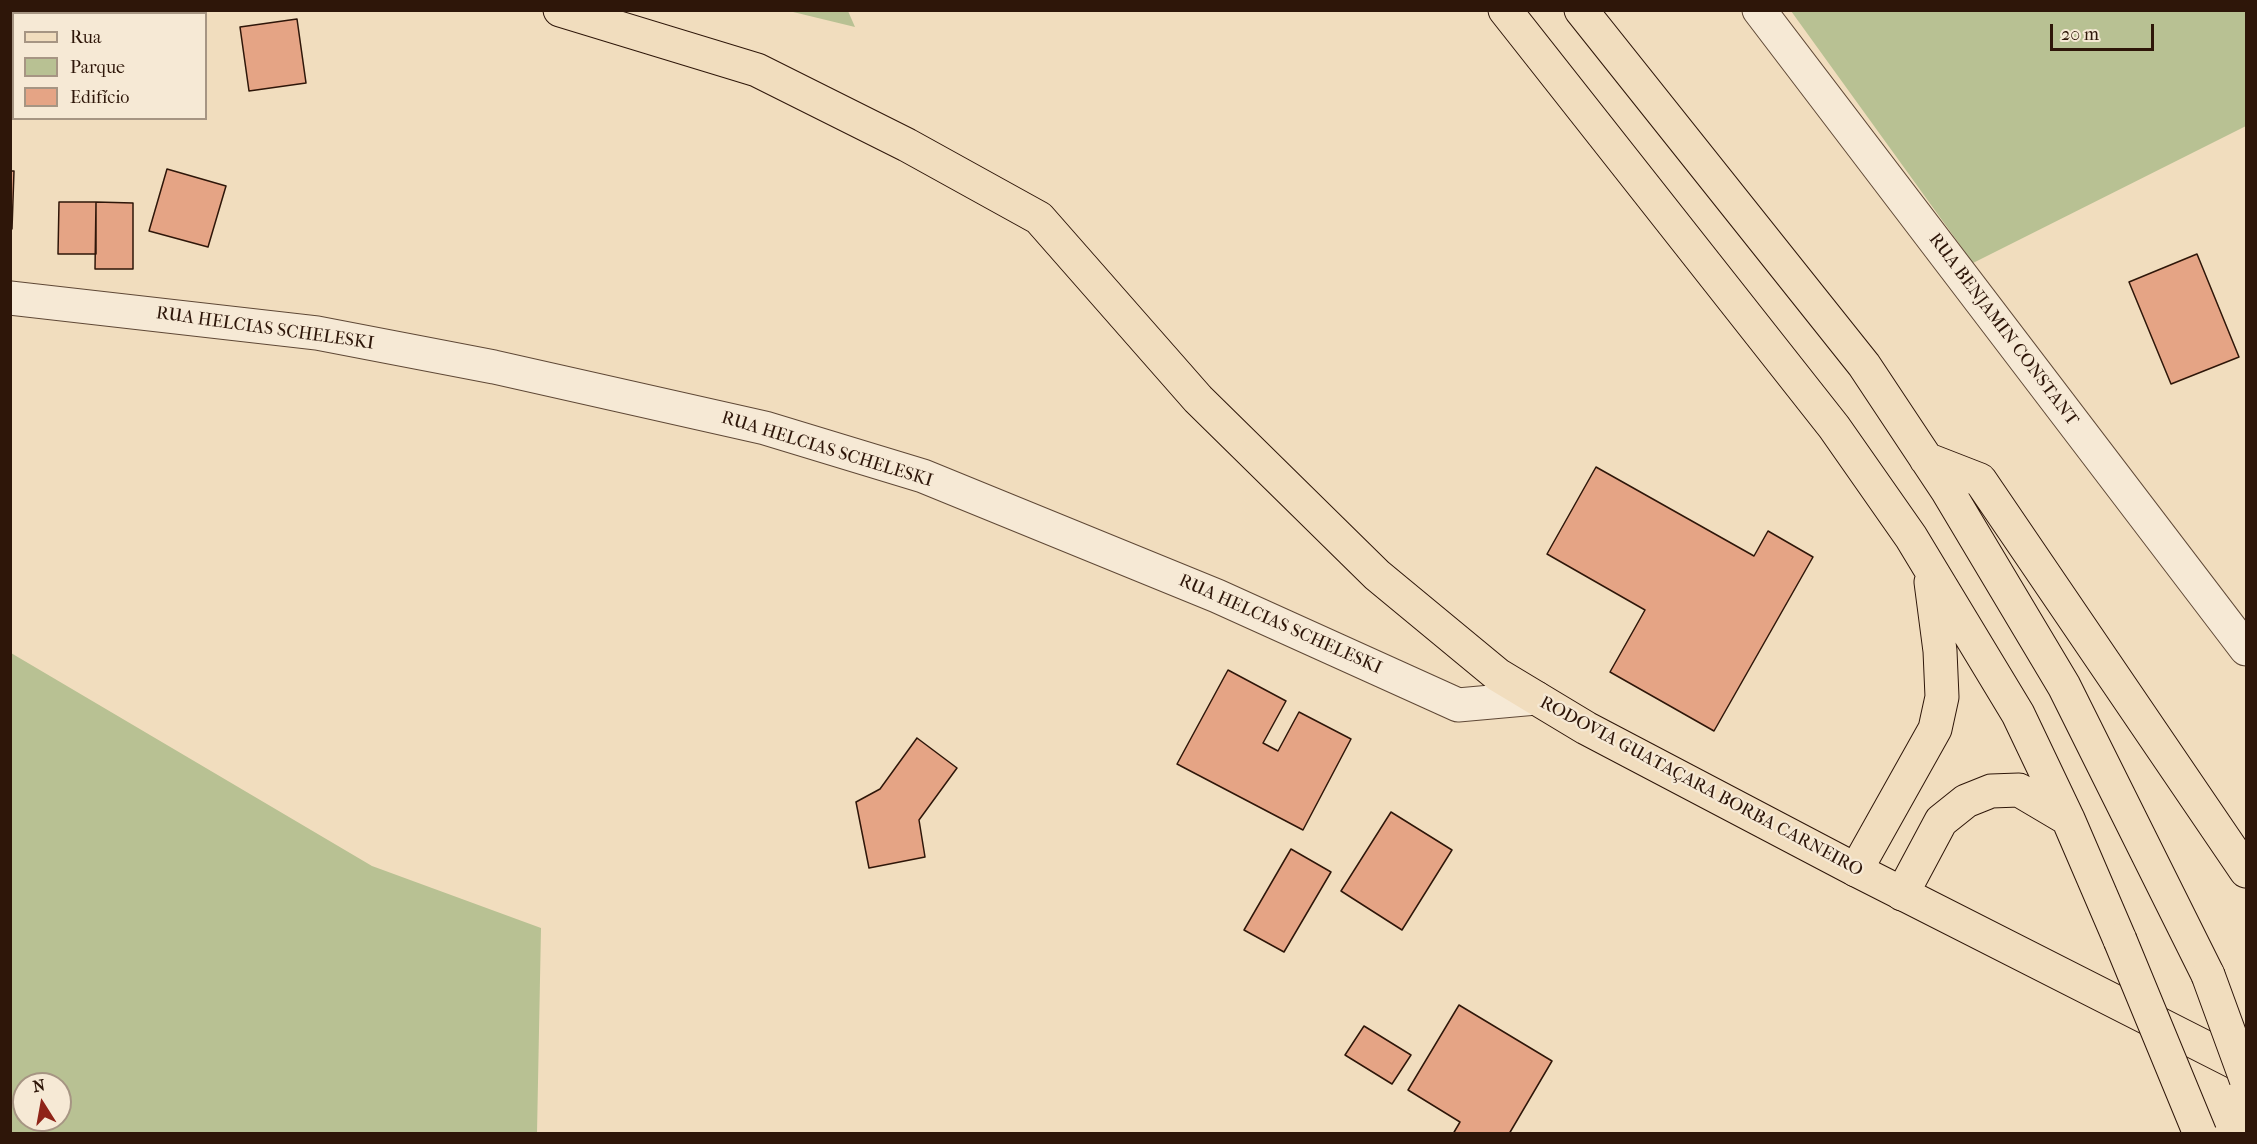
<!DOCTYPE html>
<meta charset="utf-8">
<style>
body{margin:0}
#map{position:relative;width:2257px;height:1144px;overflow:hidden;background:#f1ddbe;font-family:"IM FELL French Canon",serif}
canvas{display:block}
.frame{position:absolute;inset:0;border:12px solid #2e1609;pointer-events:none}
.legend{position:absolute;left:12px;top:12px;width:195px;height:108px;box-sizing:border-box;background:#f6e9d5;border:2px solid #a69583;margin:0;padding:8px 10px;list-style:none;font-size:18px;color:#2e1609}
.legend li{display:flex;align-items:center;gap:12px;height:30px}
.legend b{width:30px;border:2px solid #a69583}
.north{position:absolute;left:12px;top:1072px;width:60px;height:60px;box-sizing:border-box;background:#f6e9d5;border:2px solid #a69583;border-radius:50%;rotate:349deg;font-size:16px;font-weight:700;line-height:24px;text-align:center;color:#2e1609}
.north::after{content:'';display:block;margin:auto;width:21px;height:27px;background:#8f2418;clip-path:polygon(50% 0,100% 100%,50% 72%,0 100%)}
.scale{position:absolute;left:2050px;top:24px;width:104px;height:27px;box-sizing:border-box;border:3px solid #2e1609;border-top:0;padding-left:8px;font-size:18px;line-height:21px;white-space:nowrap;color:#2e1609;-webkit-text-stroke:4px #f6e9d5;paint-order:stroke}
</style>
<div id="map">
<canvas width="2257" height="1144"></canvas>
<div class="frame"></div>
<ul class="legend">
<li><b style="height:8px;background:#f1ddbe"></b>Rua</li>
<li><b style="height:16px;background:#b8c193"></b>Parque</li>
<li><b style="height:16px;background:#e5a485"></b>Edifício</li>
</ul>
<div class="north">N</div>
<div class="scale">20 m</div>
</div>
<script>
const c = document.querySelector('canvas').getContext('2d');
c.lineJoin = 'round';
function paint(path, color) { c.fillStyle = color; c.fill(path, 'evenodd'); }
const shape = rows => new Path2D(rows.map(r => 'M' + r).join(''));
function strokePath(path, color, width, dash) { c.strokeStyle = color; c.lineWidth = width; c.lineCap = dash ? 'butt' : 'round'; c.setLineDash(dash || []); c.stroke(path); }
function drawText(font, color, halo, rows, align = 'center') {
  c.font = font + ' "IM FELL French Canon",serif'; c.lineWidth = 4.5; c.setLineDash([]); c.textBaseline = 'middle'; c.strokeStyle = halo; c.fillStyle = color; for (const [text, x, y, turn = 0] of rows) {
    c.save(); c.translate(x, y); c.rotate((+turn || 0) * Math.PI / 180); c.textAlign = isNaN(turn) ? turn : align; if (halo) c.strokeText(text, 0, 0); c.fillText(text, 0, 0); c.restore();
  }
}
paint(shape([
 [789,11,848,11,855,27],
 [1791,11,2246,11,2246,126,1973,263],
 [11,653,372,866,541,928,537,1133,11,1133],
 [24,1084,60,1084,60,1120,24,1120]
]), '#b8c193');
const building = shape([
 [297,19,306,83,249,91,240,27,297,19],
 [167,169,226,186,208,247,149,231,167,169],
 [10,171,14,171,12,229,10,229,10,171],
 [59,202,96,202,96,254,58,254,59,202],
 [96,202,133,203,133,269,95,269,96,202],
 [2197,254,2239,357,2171,384,2129,282,2197,254],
 [1596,467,1754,556,1768,531,1813,557,1714,731,1610,672,1645,610,1547,554,1596,467],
 [1228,670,1286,701,1263,743,1278,751,1299,712,1351,739,1303,830,1177,764,1228,670],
 [917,738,957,768,919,820,925,857,869,868,856,802,880,789,917,738],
 [1391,812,1452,850,1402,930,1341,891,1391,812],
 [1291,849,1331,872,1284,952,1244,930,1291,849],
 [1459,1005,1552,1061,1509,1134,1453,1134,1460,1122,1408,1090,1459,1005],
 [1364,1026,1411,1055,1392,1084,1345,1055,1364,1026]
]);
paint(building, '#e5a485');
strokePath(building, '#2e1609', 1.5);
const minor = shape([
 [1759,10,2246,649],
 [10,298,317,333,494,367,765,428,923,476,1217,596,1458,705,1536,698]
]);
const major = shape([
 [560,10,757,70,907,145,1039,218,1198,399,1377,575,1498,675,1586,728,1856,870,2246,1068]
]);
const highway = shape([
 [1505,10,1834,427,1911,537,2018,714,2068,819,2120,940],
 [1581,10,1864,365,1947,490,2064,686,2208,975],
 [1926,459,1980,480,2246,871],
 [1856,870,1935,729,1942,697,1940,651,1931,582],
 [1902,894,1941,821,1966,801,1991,791,2019,790,2068,819]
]);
strokePath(minor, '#5f4836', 35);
strokePath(major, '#2e1609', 35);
strokePath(highway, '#2e1609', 35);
strokePath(minor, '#f6e9d5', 33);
strokePath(major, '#f1ddbe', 33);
strokePath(highway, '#f1ddbe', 33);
const highwayBridge = shape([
 [2120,940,2200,1134],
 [2208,975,2246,1079]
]);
strokePath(highwayBridge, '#2e1609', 35, []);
strokePath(highwayBridge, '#f1ddbe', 33);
drawText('18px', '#2e1609', '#f6e9d5', [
 ["RUA HELCIAS SCHELESKI",265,329,8],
 ["RUA BENJAMIN CONSTANT",2003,330,53],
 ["RUA HELCIAS SCHELESKI",827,450,17],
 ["RUA HELCIAS SCHELESKI",1280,625,24],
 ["RODOVIA GUATAÇARA BORBA CARNEIRO",1701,787,28]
]);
</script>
